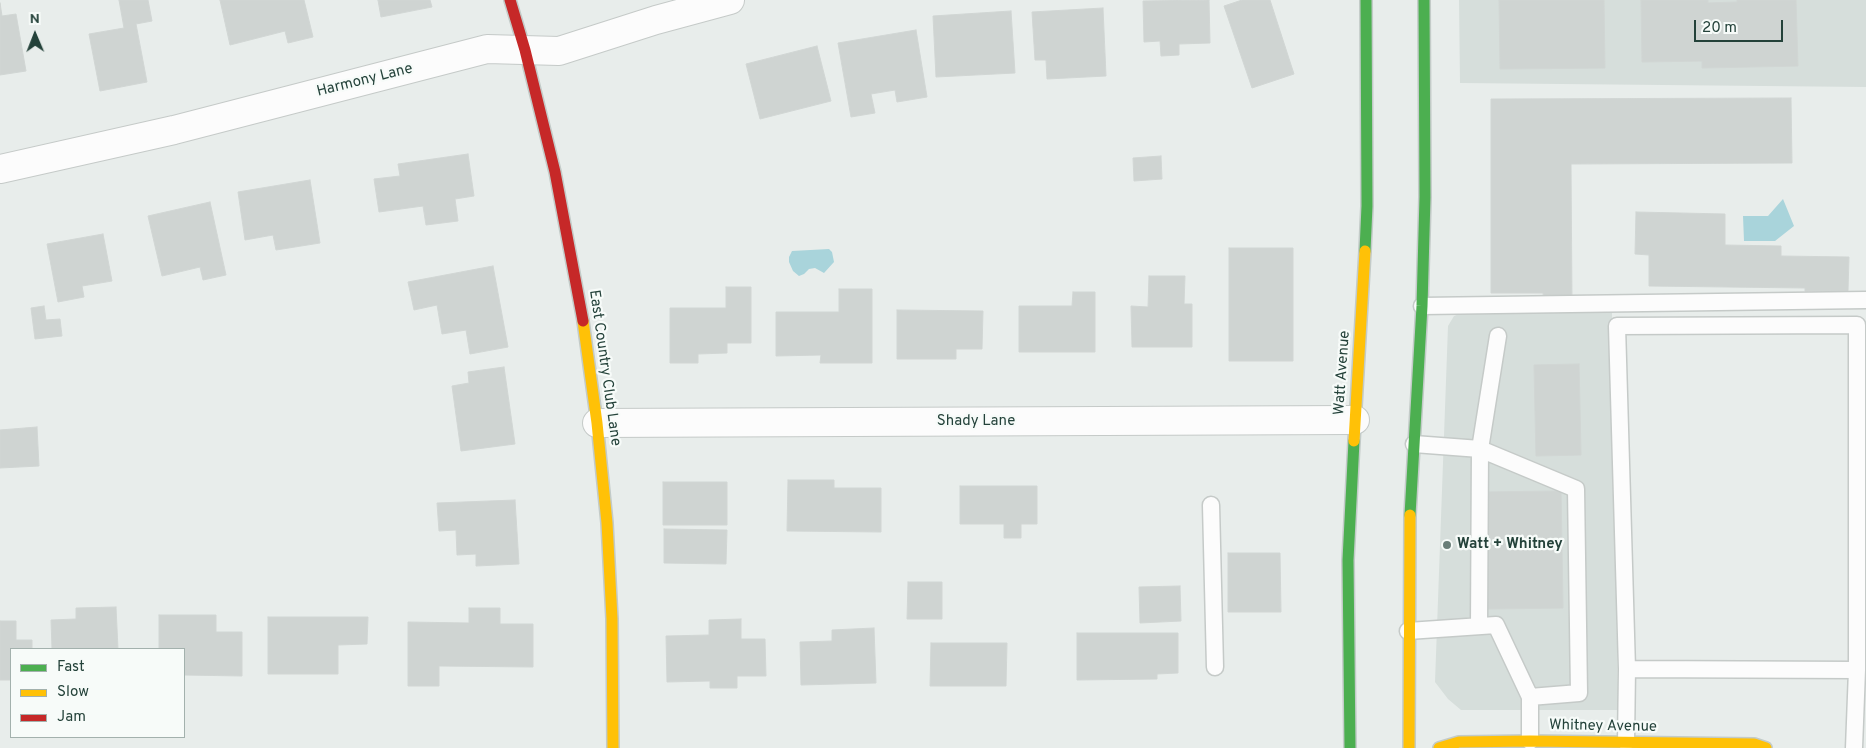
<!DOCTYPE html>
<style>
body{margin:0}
#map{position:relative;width:1866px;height:748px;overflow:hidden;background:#e8edeb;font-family:Overpass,sans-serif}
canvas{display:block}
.legend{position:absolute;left:10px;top:648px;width:175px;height:90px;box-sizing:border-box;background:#f7fbf9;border:1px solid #a3b1ad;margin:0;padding:6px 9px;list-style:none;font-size:15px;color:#24423a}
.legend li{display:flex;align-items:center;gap:10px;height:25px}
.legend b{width:25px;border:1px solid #a3b1ad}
.north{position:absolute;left:10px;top:10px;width:50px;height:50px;-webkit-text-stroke:4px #f7fbf9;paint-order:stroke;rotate:359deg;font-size:14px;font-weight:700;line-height:20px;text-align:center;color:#24423a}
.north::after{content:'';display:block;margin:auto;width:18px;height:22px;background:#24423a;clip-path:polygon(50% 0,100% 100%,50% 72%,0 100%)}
.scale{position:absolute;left:1694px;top:20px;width:89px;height:22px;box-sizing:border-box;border:2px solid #24423a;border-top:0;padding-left:6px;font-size:15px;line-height:18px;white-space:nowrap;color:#24423a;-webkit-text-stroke:4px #f7fbf9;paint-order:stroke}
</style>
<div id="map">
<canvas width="1866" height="748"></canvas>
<ul class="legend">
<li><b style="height:6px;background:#4caf50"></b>Fast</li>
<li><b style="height:6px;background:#ffc107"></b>Slow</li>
<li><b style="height:6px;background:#c62828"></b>Jam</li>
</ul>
<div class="north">N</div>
<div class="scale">20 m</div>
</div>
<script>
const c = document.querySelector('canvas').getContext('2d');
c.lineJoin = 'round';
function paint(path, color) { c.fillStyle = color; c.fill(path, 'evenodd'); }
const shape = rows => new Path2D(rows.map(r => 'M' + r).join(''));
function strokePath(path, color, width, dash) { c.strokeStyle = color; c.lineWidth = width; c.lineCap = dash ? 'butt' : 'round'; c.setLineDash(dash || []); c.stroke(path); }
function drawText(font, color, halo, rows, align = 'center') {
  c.font = font + ' Overpass,sans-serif'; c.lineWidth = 4.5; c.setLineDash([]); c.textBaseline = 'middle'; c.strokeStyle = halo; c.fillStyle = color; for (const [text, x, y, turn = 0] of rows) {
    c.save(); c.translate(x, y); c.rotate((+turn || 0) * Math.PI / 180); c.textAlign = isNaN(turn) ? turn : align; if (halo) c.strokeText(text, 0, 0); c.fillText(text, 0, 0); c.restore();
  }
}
paint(shape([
 [1459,0,1866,0,1866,87,1460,83],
 [1468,311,1612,313,1618,710,1461,710,1448,699,1435,682,1448,326,1454,316]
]), '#d6dedb');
paint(shape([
 [1783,199,1794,226,1775,241,1744,241,1743,216,1768,216],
 [829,249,832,252,834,262,824,273,815,268,809,269,804,274,799,276,793,271,789,262,789,257,792,251]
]), '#a9d4db');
const building = shape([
 [119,0,148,0,152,21,136,24,147,82,100,91,89,34,124,28,119,0],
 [220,0,304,0,313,37,288,43,285,31,230,45,220,0],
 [378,0,430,0,432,7,381,17,378,0],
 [1209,0,1210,43,1179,44,1179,55,1161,56,1160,41,1144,42,1143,1,1209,0],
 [1242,0,1270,0,1294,74,1252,88,1224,6,1242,0],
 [1499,0,1604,0,1605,68,1500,69,1499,0],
 [1641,0,1708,0,1708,3,1737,2,1737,0,1796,0,1798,66,1702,68,1702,61,1642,62,1641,0],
 [0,3,2,16,16,14,26,71,0,75,0,3],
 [1103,8,1106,76,1047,79,1046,60,1035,60,1032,12,1103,8],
 [1011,11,1015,73,936,77,933,16,1011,11],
 [916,30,927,97,897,102,895,90,871,94,875,113,851,117,838,43,916,30],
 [817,46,831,101,760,119,746,64,817,46],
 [1791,98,1792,163,1571,164,1572,304,1544,304,1543,293,1491,293,1491,99,1791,98],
 [468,154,474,196,455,199,458,221,426,225,423,206,379,212,374,179,400,176,398,164,468,154],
 [1161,156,1162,179,1134,181,1133,158,1161,156],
 [310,180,320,243,276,250,273,235,245,240,238,192,310,180],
 [210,202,226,275,203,280,200,267,162,276,148,216,210,202],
 [1636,212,1725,214,1725,245,1781,246,1781,256,1849,257,1848,291,1805,291,1805,288,1649,286,1649,255,1635,254,1636,212],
 [103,234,112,281,82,286,84,297,58,302,47,244,103,234],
 [1229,248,1293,248,1293,361,1229,361,1229,248],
 [493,266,508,347,470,354,466,330,442,334,437,305,414,310,408,282,493,266],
 [1149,276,1185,276,1184,304,1192,304,1192,347,1132,347,1131,306,1148,307,1149,276],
 [726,287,751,287,751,343,727,343,727,353,698,354,698,363,670,363,670,308,726,308,726,287],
 [839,289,872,289,872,363,820,363,821,355,776,356,776,312,839,312,839,289],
 [1073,292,1095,292,1095,352,1019,352,1019,306,1072,306,1073,292],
 [44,306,46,320,60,319,62,336,35,339,31,308,44,306],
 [897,310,983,311,982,349,956,349,956,359,897,359,897,310],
 [1579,364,1581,455,1536,456,1534,365,1579,364],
 [504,367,515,444,461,451,452,386,469,383,468,372,504,367],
 [37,427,39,466,0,468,0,430,37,427],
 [788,480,834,480,834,488,881,488,881,532,787,531,788,480],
 [663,482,727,482,727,525,663,525,663,482],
 [960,486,1037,486,1037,524,1021,524,1021,538,1004,538,1004,524,960,524,960,486],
 [1561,491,1563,608,1488,609,1486,492,1561,491],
 [515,500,519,564,476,566,476,554,457,555,456,530,439,531,437,503,515,500],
 [664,529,727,530,726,564,664,563,664,529],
 [1228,553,1280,553,1281,612,1228,612,1228,553],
 [908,582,942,582,942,619,907,619,908,582],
 [1180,586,1181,621,1140,623,1139,587,1180,586],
 [116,607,118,649,52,649,51,620,76,619,76,608,116,607],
 [469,608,500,608,500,624,533,624,533,667,439,666,439,686,408,686,408,622,469,623,469,608],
 [159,615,216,615,216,632,242,632,242,676,184,675,184,649,159,649,159,615],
 [268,617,368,617,367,644,338,645,338,674,268,674,268,617],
 [741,619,741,639,765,639,766,676,737,676,737,688,710,688,710,681,667,682,666,636,709,635,709,620,741,619],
 [0,621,16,621,16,640,32,640,32,649,11,649,11,680,0,680,0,621],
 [874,628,876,683,801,685,800,642,832,641,832,630,874,628],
 [1077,633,1178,633,1178,673,1157,674,1157,679,1077,680,1077,633],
 [931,643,1007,643,1006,686,930,686,931,643]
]);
paint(building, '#cfd4d2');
strokePath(building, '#d1d6d4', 1);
const lane = shape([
 [1422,306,1866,300],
 [1414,444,1480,449,1498,336],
 [1211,505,1215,667],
 [1479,626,1480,449,1576,489,1579,693,1530,697],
 [1408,631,1496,625,1530,697,1530,741],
 [1627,669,1857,670],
 [1626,742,1627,669,1617,326,1857,325,1857,670,1854,748]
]);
const street = shape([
 [0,169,174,130,487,49,559,51,656,20,730,0],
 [597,423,1355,420]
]);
const fast = shape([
 [1365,251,1367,206,1366,0],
 [1410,515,1422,306,1425,197,1424,0],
 [1350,748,1348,560,1354,441]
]);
const slow = shape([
 [583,321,597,423,607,523,612,619,613,748],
 [1354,441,1365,251],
 [1409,748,1410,515],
 [1439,748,1459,742,1530,741,1754,744,1766,748]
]);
const jam = shape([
 [510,0,525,50,555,172,583,321]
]);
strokePath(lane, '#c5cac8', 19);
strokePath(street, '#c5cac8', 30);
strokePath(fast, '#c3cbc8', 14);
strokePath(slow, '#c3cbc8', 14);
strokePath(jam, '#c3cbc8', 14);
strokePath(lane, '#fcfcfc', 16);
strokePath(street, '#fcfcfc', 28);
strokePath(fast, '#4caf50', 11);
strokePath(slow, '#ffc107', 11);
strokePath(jam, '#c62828', 11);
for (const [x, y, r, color] of [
 [1447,545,5,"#697e78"]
]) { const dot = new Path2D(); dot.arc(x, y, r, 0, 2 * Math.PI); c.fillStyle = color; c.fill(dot); strokePath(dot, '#f7fbf9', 2); }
drawText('15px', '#24423a', '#f7fbf9', [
 ["Harmony Lane",365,81,-14],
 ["East Country Club Lane",604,368,82],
 ["Watt Avenue",1343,373,-86],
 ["Shady Lane",976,422],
 ["Whitney Avenue",1603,727,1]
]);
drawText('bold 15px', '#24423a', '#f7fbf9', [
 ["Watt + Whitney",1457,545]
], 'left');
</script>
